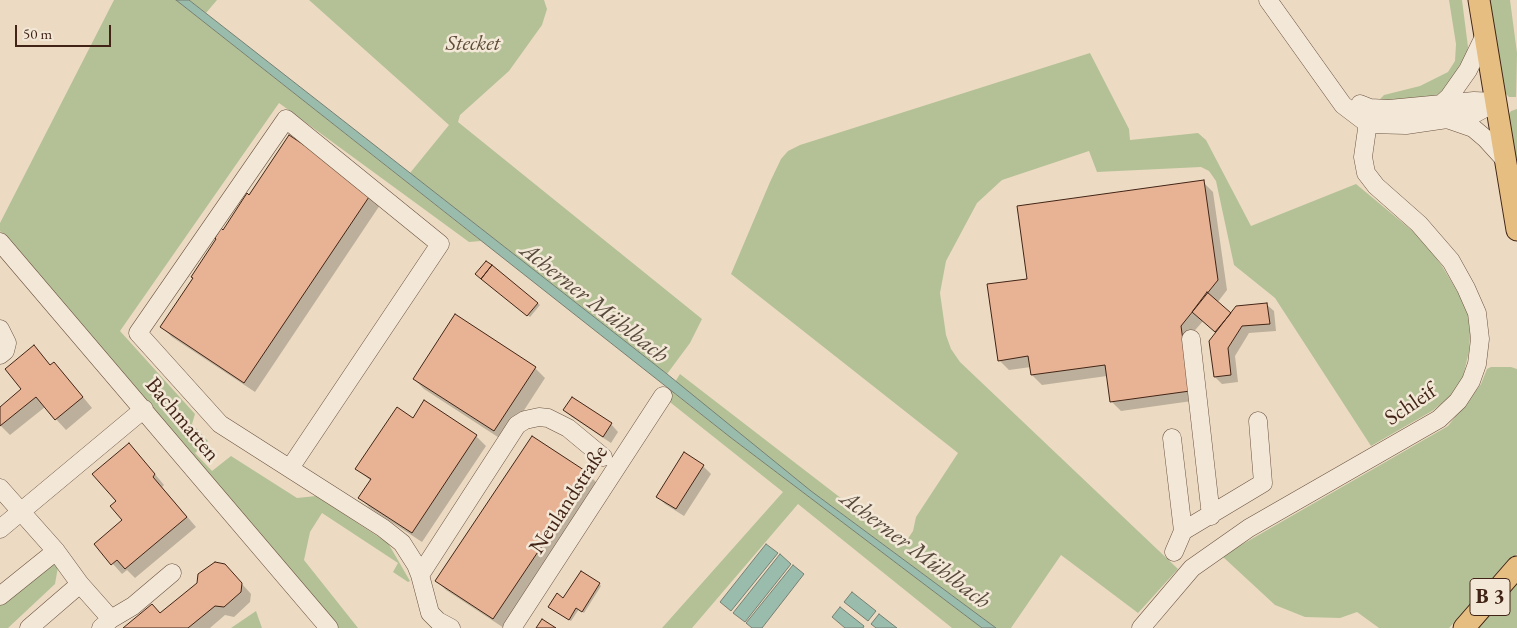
<!DOCTYPE html>
<meta charset="utf-8">
<style>
body{margin:0}
#map{position:relative;width:1517px;height:628px;overflow:hidden;background:#ecdbc2;font-family:"EB Garamond",serif}
canvas{display:block}
.scale{position:absolute;left:15px;top:25px;width:96px;height:22px;box-sizing:border-box;border:2px solid #422416;border-top:0;padding-left:6px;font-size:15px;line-height:18px;white-space:nowrap;color:#422416;-webkit-text-stroke:4px #f3e8d7;paint-order:stroke}
</style>
<div id="map">
<canvas width="1517" height="628"></canvas>
<div class="scale">50 m</div>
</div>
<script>
const c = document.querySelector('canvas').getContext('2d');
c.lineJoin = 'round';
function paint(path, color) { c.fillStyle = color; c.fill(path, 'evenodd'); }
const shape = rows => new Path2D(rows.map(r => 'M' + r).join(''));
function strokePath(path, color, width, dash) { c.strokeStyle = color; c.lineWidth = width; c.lineCap = dash ? 'butt' : 'round'; c.setLineDash(dash || []); c.stroke(path); }
function drawText(font, color, halo, rows, align = 'center') {
  c.font = font + ' "EB Garamond",serif'; c.lineWidth = 5; c.setLineDash([]); c.textBaseline = 'middle'; c.strokeStyle = halo; c.fillStyle = color; for (const [text, x, y, turn = 0] of rows) {
    c.save(); c.translate(x, y); c.rotate((+turn || 0) * Math.PI / 180); c.textAlign = isNaN(turn) ? turn : align; if (halo) c.strokeText(text, 0, 0); c.fillText(text, 0, 0); c.restore();
  }
}
paint(shape([
 [114,0,176,0,481,241,469,242,279,103,120,331,195,414,192,424,208,441,195,453,212,471,231,456,297,498,316,496,388,543,410,581,408,582,393,572,398,563,322,513,310,532,304,560,358,628,338,628,0,231,0,223],
 [189,0,217,0,206,13],
 [309,0,544,0,547,9,542,25,509,71,460,115,458,122,702,319,690,343,667,374,410,173,449,125],
 [1449,0,1462,0,1468,47,1465,63,1448,89,1435,96,1377,102,1384,95,1420,86,1448,72,1455,61,1456,44],
 [1489,0,1510,0,1517,53,1516,97,1509,97,1505,93],
 [1090,53,1129,129,1130,140,1198,133,1206,140,1251,226,1356,184,1421,238,1442,266,1463,301,1471,321,1469,351,1463,377,1450,397,1432,411,1371,446,1275,298,1234,265,1216,181,1209,171,1201,167,1097,172,1089,151,1002,180,977,203,946,261,940,293,946,335,951,349,960,362,1178,569,1138,613,1061,555,1011,628,996,628,811,491,675,382,680,374,903,546,913,531,916,517,958,453,731,274,770,182,781,159,788,151,800,145],
 [1517,109,1517,163,1508,116,1511,111],
 [1491,367,1511,367,1517,369,1517,554,1449,628,1379,628,1357,612,1340,618,1305,617,1275,605,1222,556,1448,426,1481,384,1487,369],
 [671,391,730,437,982,628,952,628,798,504,692,628,662,628,783,492,666,399],
 [52,560,58,567,55,584,8,628,0,628,0,603],
 [1517,581,1517,628,1478,628],
 [256,611,262,628,231,628]
]), '#b4c196');
const water = shape([
 [176,0,189,0,667,374,811,491,996,628,982,628,730,437,176,0],
 [766,544,778,553,731,611,720,602,766,544],
 [780,554,791,564,745,622,733,613,780,554],
 [793,565,804,574,762,628,752,628,746,623,793,565],
 [852,592,876,611,868,621,844,602,852,592],
 [840,607,864,626,863,628,845,628,832,617,840,607],
 [879,614,897,628,876,628,871,624,879,614]
]);
paint(water, '#9abcad');
strokePath(water, '#777f71', 1);
paint(shape([
 [289,137,382,202,255,392,172,337,162,327,223,231,250,196],
 [1203,182,1213,192,1227,290,1217,303,1232,315,1266,304,1274,311,1276,331,1249,333,1235,356,1238,382,1222,384,1215,377,1216,332,1203,321,1190,336,1199,400,1121,411,1111,401,1107,376,1042,385,1032,375,1031,367,1009,370,999,360,1028,280],
 [487,263,540,305,530,317,479,276],
 [34,347,51,366,54,364,64,374,92,408,66,430,45,407,10,435,0,425,0,408,23,389],
 [535,368,545,378,504,441,424,389,414,379],
 [564,410,611,424,618,432,611,443,572,417],
 [413,419,476,436,486,446,422,542,370,508,360,498,371,481,357,469],
 [139,455,164,485,162,487,196,527,135,578,127,570,122,574,95,544,124,520,117,501],
 [703,466,711,474,684,516,665,504,657,496],
 [589,475,599,485,504,628,446,590,436,580],
 [234,575,251,594,250,602,234,617,225,615,210,628,125,628,161,614],
 [599,584,601,586,584,613,579,609,571,621,552,609,564,599]
]), '#0003');
const building = shape([
 [289,135,373,191,244,383,160,327,193,278,191,277,216,239,215,238,221,228,223,230,247,193,249,195,289,135],
 [1204,180,1218,280,1181,326,1190,391,1110,402,1105,365,1031,375,1028,356,998,361,987,284,1027,279,1017,206,1204,180],
 [486,261,492,265,481,279,475,274,486,261],
 [492,265,538,303,527,316,481,279,492,265],
 [1207,292,1231,313,1215,332,1192,312,1207,292],
 [1267,303,1270,324,1242,326,1228,348,1231,375,1214,377,1209,341,1236,306,1267,303],
 [455,314,536,367,494,431,413,379,455,314],
 [34,345,50,365,54,362,83,397,55,420,36,397,0,426,0,407,21,389,5,369,34,345],
 [572,397,612,423,603,437,563,410,572,397],
 [424,400,477,435,412,533,358,498,371,479,355,469,397,407,413,418,424,400],
 [532,436,590,474,493,619,435,581,532,436],
 [129,443,155,474,153,477,187,517,125,569,117,560,111,565,94,544,122,520,110,506,116,501,92,474,129,443],
 [684,452,704,465,676,509,656,497,684,452],
 [215,562,225,564,242,583,241,592,224,607,215,606,188,628,123,628,152,604,160,613,197,583,198,574,215,562],
 [581,571,600,583,582,612,576,608,569,620,548,607,557,593,563,598,581,571],
 [542,619,556,628,536,628,542,619]
]);
paint(building, '#e7b394');
strokePath(building, '#422416', 1);
const minor = shape([
 [1268,0,1343,105,1368,124,1406,125,1447,119,1474,114,1496,102],
 [1360,104,1370,108,1389,109,1474,101,1496,102],
 [1440,105,1449,97,1468,70,1485,35],
 [1447,119,1473,128,1486,139,1506,161],
 [0,242,329,628],
 [0,329,7,343,5,351,0,355],
 [1191,339,1211,516],
 [1172,438,1183,531,1263,483,1258,421],
 [290,468,440,244,286,119,138,333,220,424,383,528,402,543,416,565,420,575,430,613,438,621,451,628],
 [0,488,56,551,80,584,111,619],
 [0,529,144,409],
 [1174,552,1183,531],
 [420,575,517,425,525,420,539,417,548,418,568,428,603,457],
 [0,596,56,551],
 [29,628,80,584],
 [101,628,111,619,133,606,172,573],
 [512,628,663,396],
 [1141,628,1192,568,1249,528,1439,419,1458,401,1471,381,1477,364,1480,339,1477,313,1466,288,1451,261,1419,224,1376,186,1366,173,1363,157,1370,108]
]);
const major = shape([
 [1479,0,1517,230],
 [1464,628,1517,567]
]);
strokePath(minor, '#6c5241', 19);
strokePath(major, '#422416', 23);
strokePath(minor, '#f3e8d7', 18);
strokePath(major, '#e6be81', 21);
for (const [x, y, w] of [
 [1490,597,40]
]) { const box = new Path2D(); box.roundRect(x - w / 2, y - 18.5, w, 37, 4); c.fillStyle = '#f3e8d7'; c.fill(box); strokePath(box, '#422416', 1); }
drawText('bold 21px', '#422416', null, [
 ["B 3",1490,597]
]);
drawText('italic 22px', '#5e4b36', '#f3e8d7', [
 ["Stecket",473,44]
]);
drawText('22px', '#422416', '#f3e8d7', [
 ["Schleif",1411,405,-34],
 ["Bachmatten",182,420,50],
 ["Neulandstraße",569,500,-57]
]);
drawText('italic 24px', '#584a3c', '#f3e8d7', [
 ["Acherner Mühlbach",594,303,38],
 ["Acherner Mühlbach",915,550,37]
]);
</script>
